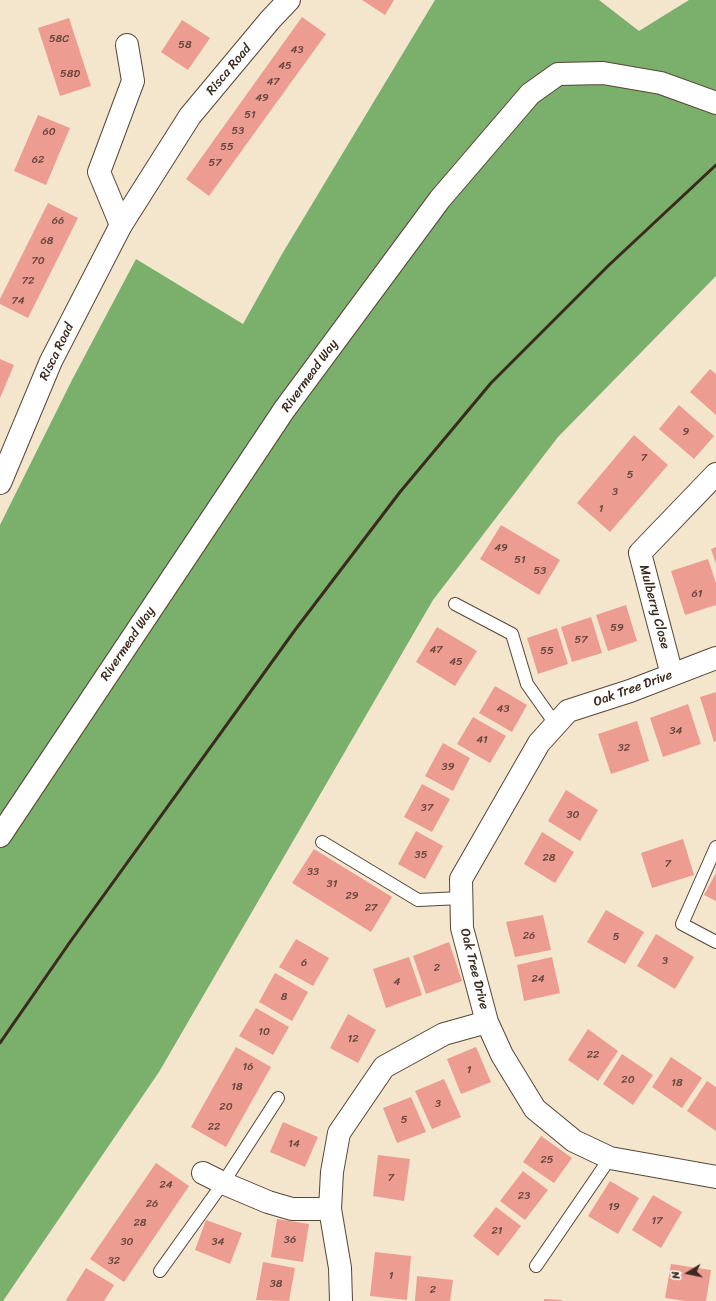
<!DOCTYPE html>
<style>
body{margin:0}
#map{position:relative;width:716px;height:1301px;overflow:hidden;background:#f4e5cd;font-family:Sriracha,sans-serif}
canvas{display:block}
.north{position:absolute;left:668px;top:1253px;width:40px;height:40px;-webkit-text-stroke:3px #fff;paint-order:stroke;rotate:260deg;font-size:11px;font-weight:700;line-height:16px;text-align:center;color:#3b2a1e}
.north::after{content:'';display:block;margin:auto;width:14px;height:18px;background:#3b2a1e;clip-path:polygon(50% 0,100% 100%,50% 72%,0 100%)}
</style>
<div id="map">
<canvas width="716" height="1301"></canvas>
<div class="north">N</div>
</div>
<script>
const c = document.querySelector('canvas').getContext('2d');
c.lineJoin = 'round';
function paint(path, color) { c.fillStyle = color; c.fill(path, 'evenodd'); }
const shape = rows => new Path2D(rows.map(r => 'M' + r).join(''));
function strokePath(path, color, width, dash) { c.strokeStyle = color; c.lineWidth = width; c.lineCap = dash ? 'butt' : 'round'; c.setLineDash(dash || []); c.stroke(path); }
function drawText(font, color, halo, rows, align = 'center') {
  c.font = font + ' Sriracha,sans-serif'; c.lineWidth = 3; c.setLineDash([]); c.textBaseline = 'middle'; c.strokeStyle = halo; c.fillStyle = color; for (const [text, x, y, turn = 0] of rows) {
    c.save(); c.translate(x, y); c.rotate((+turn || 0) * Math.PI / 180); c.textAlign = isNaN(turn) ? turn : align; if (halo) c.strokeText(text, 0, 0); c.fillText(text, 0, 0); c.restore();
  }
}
paint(shape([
 [435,0,599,0,639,31,689,0,716,0,716,276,558,437,433,600,159,1072,3,1301,0,1301,0,525,72,380,136,259,243,324,282,254]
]), '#7aaf6c');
paint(shape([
 [362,0,394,0,385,15],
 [302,17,326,34,209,196,186,179],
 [69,18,91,86,60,96,38,28],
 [182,20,210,38,188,70,161,52],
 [38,115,70,128,46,185,14,171],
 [48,203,78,218,28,318,0,304,0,299],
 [0,359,14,365,0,398],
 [710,369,716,374,716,415,690,392],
 [679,405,714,436,694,459,659,429],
 [634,435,668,465,610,532,577,503],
 [501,525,560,560,539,595,480,559],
 [716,547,716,564,711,549],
 [708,559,716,583,716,605,685,615,671,571],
 [626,605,637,641,608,651,596,615],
 [591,617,602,653,572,662,561,627],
 [437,627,477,651,455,686,416,662],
 [557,628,568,664,538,674,527,638],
 [495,686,527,705,512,732,479,713],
 [716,692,716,741,714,742,700,697],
 [688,704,701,744,663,757,650,718],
 [473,717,506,736,490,763,457,744],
 [637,721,649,761,611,774,598,734],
 [443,743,470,758,453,791,425,776],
 [422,784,450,799,432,832,404,817],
 [566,790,598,810,580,841,548,821],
 [416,831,443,846,425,879,398,864],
 [542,832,574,852,555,883,524,864],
 [683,839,694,875,652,888,641,853],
 [314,849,392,897,371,932,292,883],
 [716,873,716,901,704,895],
 [606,910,644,932,625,964,587,942],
 [543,915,551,950,515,957,506,922],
 [656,934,694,957,675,989,637,966],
 [296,939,329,958,313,986,279,967],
 [449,942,462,981,426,994,413,956],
 [409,957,422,995,386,1008,373,969],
 [552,957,560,993,524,1001,517,965],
 [275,973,308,992,292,1021,259,1002],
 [256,1008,289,1027,273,1055,239,1036],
 [348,1014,376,1030,358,1063,330,1048],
 [588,1029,618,1051,598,1081,568,1060],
 [236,1047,271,1067,226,1147,191,1127],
 [476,1047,491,1082,461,1094,447,1059],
 [622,1054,653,1075,633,1105,603,1084],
 [671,1057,702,1078,682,1108,652,1087],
 [444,1079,461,1117,432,1129,415,1091],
 [707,1081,716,1087,716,1131,687,1111],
 [411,1097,426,1132,397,1143,383,1108],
 [283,1122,318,1137,305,1167,270,1152],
 [541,1136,572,1158,554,1183,523,1162],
 [378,1155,410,1159,404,1201,373,1196],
 [156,1163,189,1186,124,1282,90,1259],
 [523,1171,548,1190,525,1220,500,1201],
 [610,1181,639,1198,618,1234,588,1216],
 [653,1195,682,1212,661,1248,632,1230],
 [496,1207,521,1226,498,1256,473,1236],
 [277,1219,309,1224,303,1262,271,1257],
 [206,1220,242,1233,230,1264,195,1250],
 [375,1252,411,1256,407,1300,370,1296],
 [263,1262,295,1268,289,1301,256,1300],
 [671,1264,711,1270,706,1301,686,1301,665,1298],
 [86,1268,114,1285,104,1301,67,1301,66,1300],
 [417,1276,453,1280,450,1301,415,1301],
 [544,1299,562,1300,562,1301,544,1301]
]), '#ec9c91');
const lane = shape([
 [455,604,512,634,527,684,556,725],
 [322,842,418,900,461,898],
 [716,847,682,924,716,942],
 [536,1266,610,1158],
 [160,1271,223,1183,278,1098]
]);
const street = shape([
 [121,225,99,172,133,81,127,45],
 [716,658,630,691,568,711,539,743,461,879,462,928,487,1022,502,1055,535,1109,574,1141,610,1158,716,1177],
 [672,675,640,553,716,474],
 [0,836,284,410,440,199,530,94,558,74,603,73,661,83,716,103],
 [203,1173,223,1183,268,1202,292,1209,330,1209],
 [341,1301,340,1268,330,1209,332,1172,339,1133,384,1067,444,1034,487,1022]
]);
const secondary = shape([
 [0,483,51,361,121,225,190,116,270,20,289,0]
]);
strokePath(lane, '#574638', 14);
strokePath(street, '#574638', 24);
strokePath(secondary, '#574638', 24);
strokePath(lane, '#fff', 12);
strokePath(street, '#fff', 22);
strokePath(secondary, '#fff', 22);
strokePath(shape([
 [0,1043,70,942,295,630,400,492,491,383,609,265,716,165]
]), '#3b2a1e', 3);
drawText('11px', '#67463b', null, [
 ["58C",59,39],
 ["58",185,45],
 ["43",297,50],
 ["45",285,66],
 ["58D",70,74],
 ["47",273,82],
 ["49",262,98],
 ["51",250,115],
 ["53",238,131],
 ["60",49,132],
 ["55",227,147],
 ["62",38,160],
 ["57",215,163],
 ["66",58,221],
 ["68",47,241],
 ["70",38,261],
 ["72",28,281],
 ["74",18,301],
 ["9",686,432],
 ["7",644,458],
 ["5",630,475],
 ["3",615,492],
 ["1",601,509],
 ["49",501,548],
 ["51",520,560],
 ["53",540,571],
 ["61",697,594],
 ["59",617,628],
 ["57",581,640],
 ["47",436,650],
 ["55",547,651],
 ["45",456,662],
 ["43",503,709],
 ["34",676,731],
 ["41",482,740],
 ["32",624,748],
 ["39",448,767],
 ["37",427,808],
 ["30",573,815],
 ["35",421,855],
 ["28",549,858],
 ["7",668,864],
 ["33",313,872],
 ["31",332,884],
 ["29",352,896],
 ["27",371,908],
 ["26",529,936],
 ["5",616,937],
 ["3",665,961],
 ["6",304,963],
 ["2",437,968],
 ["24",538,979],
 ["4",397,982],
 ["8",284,997],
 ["10",264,1032],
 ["12",353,1039],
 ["22",593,1055],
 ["16",248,1067],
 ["1",469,1070],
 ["20",628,1080],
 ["18",677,1083],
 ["18",237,1087],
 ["3",438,1104],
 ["20",226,1107],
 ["5",404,1120],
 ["22",214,1127],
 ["14",294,1144],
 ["25",547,1160],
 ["7",391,1178],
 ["24",166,1185],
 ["23",524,1196],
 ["26",152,1204],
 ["19",614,1207],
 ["17",657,1221],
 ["28",140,1223],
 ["21",497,1231],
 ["36",290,1240],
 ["30",127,1242],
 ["34",218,1242],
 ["32",114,1261],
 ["1",391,1276],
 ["38",276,1284],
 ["2",433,1290]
]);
drawText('13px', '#3b2a1e', '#fff', [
 ["Risca Road",229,70,-50],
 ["Risca Road",57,352,-64],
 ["Rivermead Way",310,376,-54],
 ["Mulberry Close",654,607,75],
 ["Rivermead Way",128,644,-56],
 ["Oak Tree Drive",633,689,-20],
 ["Oak Tree Drive",474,969,76]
]);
</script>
